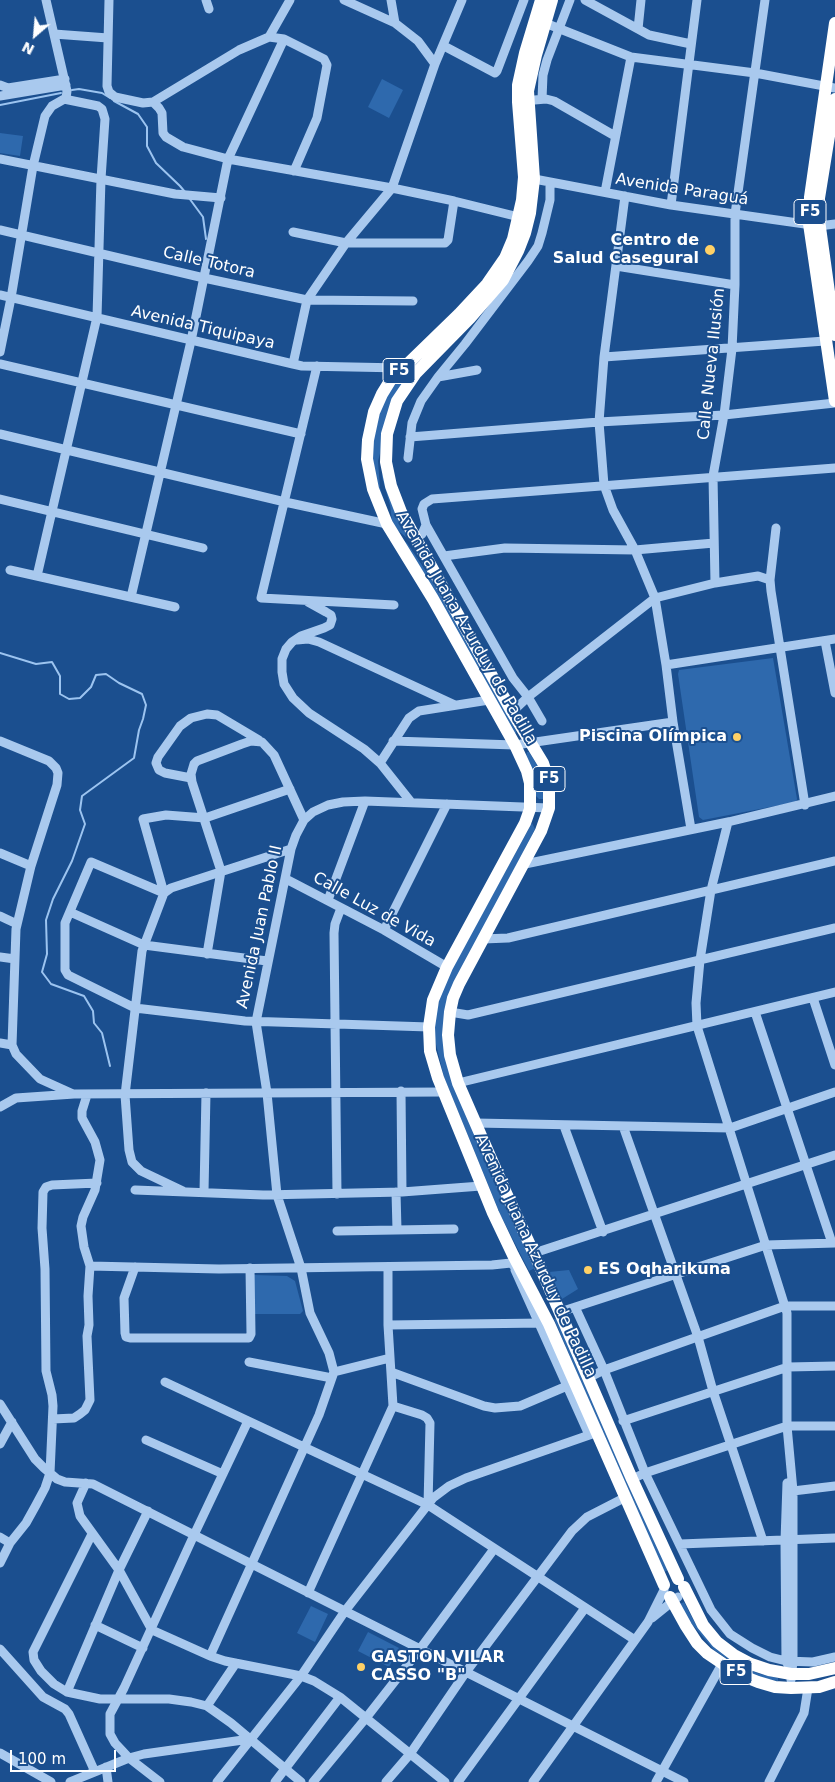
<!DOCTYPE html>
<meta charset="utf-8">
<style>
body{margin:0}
#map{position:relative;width:835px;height:1782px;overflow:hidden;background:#1b4f8f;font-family:"DejaVu Sans",sans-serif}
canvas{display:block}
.north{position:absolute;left:10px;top:10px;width:50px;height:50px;-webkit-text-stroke:4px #1b4f8f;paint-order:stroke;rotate:207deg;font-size:14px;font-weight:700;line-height:20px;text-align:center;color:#fff}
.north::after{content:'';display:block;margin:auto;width:18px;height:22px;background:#fff;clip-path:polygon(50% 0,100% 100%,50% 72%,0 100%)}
.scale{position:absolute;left:10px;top:1750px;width:106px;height:22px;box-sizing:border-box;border:2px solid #fff;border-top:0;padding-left:6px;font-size:15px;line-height:18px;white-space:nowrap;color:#fff;-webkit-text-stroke:4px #1b4f8f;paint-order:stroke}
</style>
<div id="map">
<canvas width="835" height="1782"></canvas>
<div class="north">N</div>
<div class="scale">100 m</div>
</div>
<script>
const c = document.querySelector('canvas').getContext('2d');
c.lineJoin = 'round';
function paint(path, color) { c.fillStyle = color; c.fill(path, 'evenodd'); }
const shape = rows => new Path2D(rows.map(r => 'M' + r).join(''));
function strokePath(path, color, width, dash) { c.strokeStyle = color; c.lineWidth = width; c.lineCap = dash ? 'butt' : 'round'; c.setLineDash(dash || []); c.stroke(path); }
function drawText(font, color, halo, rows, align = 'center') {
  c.font = font + ' "DejaVu Sans",sans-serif'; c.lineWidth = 4; c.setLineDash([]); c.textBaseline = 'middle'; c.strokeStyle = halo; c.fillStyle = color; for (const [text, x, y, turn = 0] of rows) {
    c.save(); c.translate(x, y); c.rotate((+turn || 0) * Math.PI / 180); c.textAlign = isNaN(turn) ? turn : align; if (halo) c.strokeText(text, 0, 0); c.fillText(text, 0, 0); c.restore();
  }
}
paint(shape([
 [382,79,403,90,389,118,368,107],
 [0,133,23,136,20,156,0,153],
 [419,365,382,446,378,461,380,488,387,509,378,491,371,451,382,402,404,373],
 [383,471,412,545,407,538,395,528,392,521,390,505,382,477],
 [400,538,407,543,447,602,516,731,516,733,514,733],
 [773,658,797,799,796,802,703,820,699,817,678,674,679,670],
 [527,752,529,752,540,770,545,786,543,799,539,799,535,795,526,756],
 [532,823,535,829,498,900,443,1038,535,1268,529,1271,500,1214,444,1077,435,1040,434,1022,443,985],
 [569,1270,578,1289,562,1299,549,1272],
 [254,1275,287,1276,295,1281,303,1311,300,1314,254,1314],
 [557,1318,668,1570,664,1572,590,1403,554,1319],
 [684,1602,695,1623,745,1668,760,1674,778,1678,778,1681,766,1679,744,1670,714,1650,691,1623,680,1604],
 [311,1606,328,1614,315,1642,297,1633],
 [368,1632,399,1648,389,1667,358,1651]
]), '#2e69ad');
strokePath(shape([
 [72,90,79,89,102,93,110,98],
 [114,101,138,114,147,127,147,146,156,163,180,186,185,192],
 [0,105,61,93],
 [189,198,203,217,206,239],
 [0,653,36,664,52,662,60,676,60,694,69,699,80,698,91,687,96,675,106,674,119,683,142,694,146,705,143,719,139,730,134,758,82,796,80,810,85,824,72,861,53,899,46,920,47,954,42,972,51,984,84,996,93,1011,94,1023,102,1033,110,1066]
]), '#9cc4f0', 2);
strokePath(shape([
 [109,0,107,86,109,92,115,97,143,103,153,102,239,50,269,37,284,39,324,59,327,65,317,118,294,171],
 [206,0,209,9],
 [344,0,395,23,418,41,435,64],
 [391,0,395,23],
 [585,0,649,35,691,44],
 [540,21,631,57,755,73,835,88],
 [638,29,641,0],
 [54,34,108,38],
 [269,37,290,0],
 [444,46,495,73,497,71,524,0],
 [0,85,8,88,65,79],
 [0,96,66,85],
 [542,99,543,75,547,60,570,0],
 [523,101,546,99,554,101,615,136],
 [153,102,159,108,162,113,163,133,166,137,183,147,228,159,392,188,454,201,519,217],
 [0,159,175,194,221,198],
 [529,178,671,205,819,226,835,224],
 [605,192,631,57],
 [625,196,604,357,599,422,604,485,613,510,635,550,655,598,666,665,673,722,691,829],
 [671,205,697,0],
 [0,230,204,278,307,300,413,301],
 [293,232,346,243,445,243,448,240,454,201],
 [616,266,735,285],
 [0,295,293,364,302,366,402,368],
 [0,352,11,298,33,166,45,116,52,106,66,98,67,91,46,0],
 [604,357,825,341],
 [0,364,301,434],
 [293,364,307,300,346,243,392,188,435,64,462,0],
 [317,366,261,598,394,605],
 [438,377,477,370],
 [0,434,285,502,387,524],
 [410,437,599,422,724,415,835,403],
 [408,458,412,423,421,401,438,377,465,344,528,261,538,246,542,233,550,200,550,182],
 [0,499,203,548],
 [426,525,513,678,528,697,542,721],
 [776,528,770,580,771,591,805,805],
 [415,538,422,534,426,525,422,509,424,504,432,499,835,468],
 [444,556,505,548,635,550,714,543],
 [10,570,175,607],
 [37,576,97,317,101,179,105,119,102,109,98,106,64,99],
 [715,583,713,476,724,415,732,349,735,285,735,214,765,0],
 [131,597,191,341,228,159,284,39],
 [308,602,326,612,331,615,332,619,330,625,324,628,301,636,292,642,286,649,282,659,282,672,284,684,293,698,309,713,364,749,380,763,411,802],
 [297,640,308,639,319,642,455,705],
 [825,641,835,693],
 [666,665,835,639],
 [512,712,528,697,655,598,715,583,758,576,770,580],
 [0,741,49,761,56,768,58,773,57,785,31,866,16,929,12,1045,16,1054,40,1079,71,1093],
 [393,741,515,745,673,722],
 [380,763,409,718,419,711,489,700],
 [191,778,165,773,159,770,156,763,158,757,180,726,191,718,207,714,217,715,259,740],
 [728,822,711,890,700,960,696,1003,697,1026,787,1313,787,1426,793,1491,793,1661,791,1680],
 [0,853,31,866],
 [525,864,728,822,835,796],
 [286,879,384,930,447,967],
 [164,893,91,862,65,923,65,970,68,975,135,1008,245,1021,429,1027],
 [164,893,143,819,166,815,205,818,290,789],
 [328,900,365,801],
 [70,912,144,945,267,961],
 [0,916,17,924],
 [384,930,447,804],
 [483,939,508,938,835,861],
 [207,954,221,871,192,782,191,774,194,764,197,761,242,744,251,741,262,742,274,755,304,820],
 [0,957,15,959],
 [813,998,835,1065],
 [450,1012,468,1015,835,928],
 [755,1012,832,1243],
 [0,1043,12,1045],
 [458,1083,835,992],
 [401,1091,402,1192],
 [0,1107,16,1098,74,1094,444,1092],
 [476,1123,730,1128,835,1092],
 [564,1126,603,1232],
 [623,1126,698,1337,713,1391,763,1541],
 [135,1190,263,1195,402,1192,481,1186],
 [183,1191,141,1171,132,1162,129,1150,125,1095,142,951,164,893,171,888,291,849],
 [204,1192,206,1093],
 [396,1192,397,1230],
 [337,1194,334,933,335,924,341,908],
 [337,1231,454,1229],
 [534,1253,835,1155],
 [90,1266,219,1269,492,1265,511,1263,518,1270],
 [135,1267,124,1298,125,1333,126,1337,130,1338,249,1338,251,1334,250,1268],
 [515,1270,589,1435],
 [575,1307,604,1370,645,1473,711,1610,730,1634,752,1648,770,1657,786,1661,813,1662,835,1657],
 [560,1312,766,1245,835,1243],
 [388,1325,543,1323],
 [249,1362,332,1378],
 [334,1372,329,1353,310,1313,301,1268,277,1195,267,1093,256,1022,291,849,296,835,304,820,313,812,328,805,343,802,365,801,549,808],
 [391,1372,484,1406,495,1408,520,1406,567,1386],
 [588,1378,604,1370,785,1306,835,1306],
 [165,1382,428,1505,635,1640],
 [0,1404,35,1459,44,1468,57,1479,65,1482,93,1484,684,1782],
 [393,1406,422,1415,427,1418,430,1423,428,1505],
 [53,1419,74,1418,80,1414,85,1410,90,1400,87,1336,89,1325,88,1296,90,1266,84,1247,81,1226,83,1217,95,1190,100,1160,95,1142,82,1118,82,1111,87,1095],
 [623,1421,788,1367,835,1366],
 [146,1440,223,1474],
 [0,1444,12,1422],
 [632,1479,645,1473,787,1426,835,1426],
 [86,1483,77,1503,80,1516,119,1570,152,1630,210,1656,225,1661,301,1676,314,1681,340,1697,445,1782],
 [787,1483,785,1541,786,1661,788,1665],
 [793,1491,835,1486],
 [92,1534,33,1652,34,1660,41,1671,54,1684,67,1692,100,1699,169,1699,191,1702,207,1706,231,1723,301,1782],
 [0,1537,10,1543],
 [680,1544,835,1538],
 [0,1563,10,1543,26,1523,36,1505,45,1488,50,1473,53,1406,52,1395,46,1371,45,1269,42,1228,43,1192,46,1187,52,1185,97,1183],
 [308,1593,393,1406,388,1325,388,1267],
 [652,1618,678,1597],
 [95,1625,143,1648],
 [0,1649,43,1697,65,1709,69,1714,95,1772],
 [210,1656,319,1415,334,1372,390,1358],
 [67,1692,119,1570,148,1511],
 [207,1706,236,1663],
 [0,1753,51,1782],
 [106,1767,108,1782],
 [70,1782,129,1758,144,1754,250,1739],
 [160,1782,129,1758,115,1743,110,1734,110,1714,124,1688,194,1535,248,1421],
 [217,1782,301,1676,345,1611,433,1498,449,1486,466,1478,598,1432],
 [275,1782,340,1697],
 [313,1782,366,1718,420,1649,494,1549],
 [386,1782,410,1754,466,1672,572,1531,587,1517,626,1497],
 [458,1782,585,1608],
 [533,1782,648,1622,664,1590],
 [656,1782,722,1664],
 [769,1782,804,1713,808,1688]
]), '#a9c9ee', 9);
strokePath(shape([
 [541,0,525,53,518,85,518,102,524,177,522,200,513,239,505,258,487,284,459,314,390,381,382,394,374,412,368,440,367,459,373,489,387,524,433,599,515,745,527,771,530,783,530,809,525,823,447,967,433,1000,429,1027,430,1051,438,1078,493,1213,513,1255,549,1324,664,1585],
 [552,0,536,55,528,91,534,179,530,213,525,233,518,251,503,280,470,318,416,373,397,401,387,434,386,462,391,486,401,512,512,712,543,763,549,782,549,808,541,831,459,984,453,998,450,1012,448,1035,450,1055,458,1083,506,1193,542,1271,632,1479,678,1579],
 [835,23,810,197,809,224,835,401],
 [835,99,819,198,819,220,835,335],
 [684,1587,703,1625,717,1642,734,1655,751,1664,769,1670,791,1674,809,1674,835,1668],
 [670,1597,686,1626,697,1643,707,1653,738,1674,758,1682,775,1687,791,1688,819,1687,835,1682]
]), '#fff', 12);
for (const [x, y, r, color] of [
 [710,250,6,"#ffd166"],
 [737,737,5,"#ffd166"],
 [588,1270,5,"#ffd166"],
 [361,1667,5,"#ffd166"]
]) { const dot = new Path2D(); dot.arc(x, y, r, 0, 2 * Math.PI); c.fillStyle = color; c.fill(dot); strokePath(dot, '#1b4f8f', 2); }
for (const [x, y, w] of [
 [810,212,32],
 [399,371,32],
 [549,779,32],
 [736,1672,32]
]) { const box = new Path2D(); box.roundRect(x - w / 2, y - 12.5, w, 25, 4); c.fillStyle = '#1b4f8f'; c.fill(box); strokePath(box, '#fff', 1); }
drawText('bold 15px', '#fff', null, [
 ["F5",810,212],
 ["F5",399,371],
 ["F5",549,779],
 ["F5",736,1672]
]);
drawText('16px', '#fff', '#1b4f8f', [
 ["Avenida Paraguá",682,190,9],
 ["Calle Totora",209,263,13],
 ["Avenida Tiquipaya",203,328,13],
 ["Calle Nueva Ilusión",712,364,-84],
 ["Avenida Juana Azurduy de Padilla",466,628,60],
 ["Calle Luz de Vida",374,910,29],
 ["Avenida Juan Pablo II",260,927,-78],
 ["Avenida Juana Azurduy de Padilla",535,1256,65]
]);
drawText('bold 16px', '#fff', '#1b4f8f', [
 ["Centro de",699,241],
 ["Salud Casegural",699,259],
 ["Piscina Olímpica",727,737],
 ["ES Oqharikuna",598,1270,"left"],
 ["GASTON VILAR",371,1658,"left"],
 ["CASSO \"B\"",371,1676,"left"]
], 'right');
</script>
